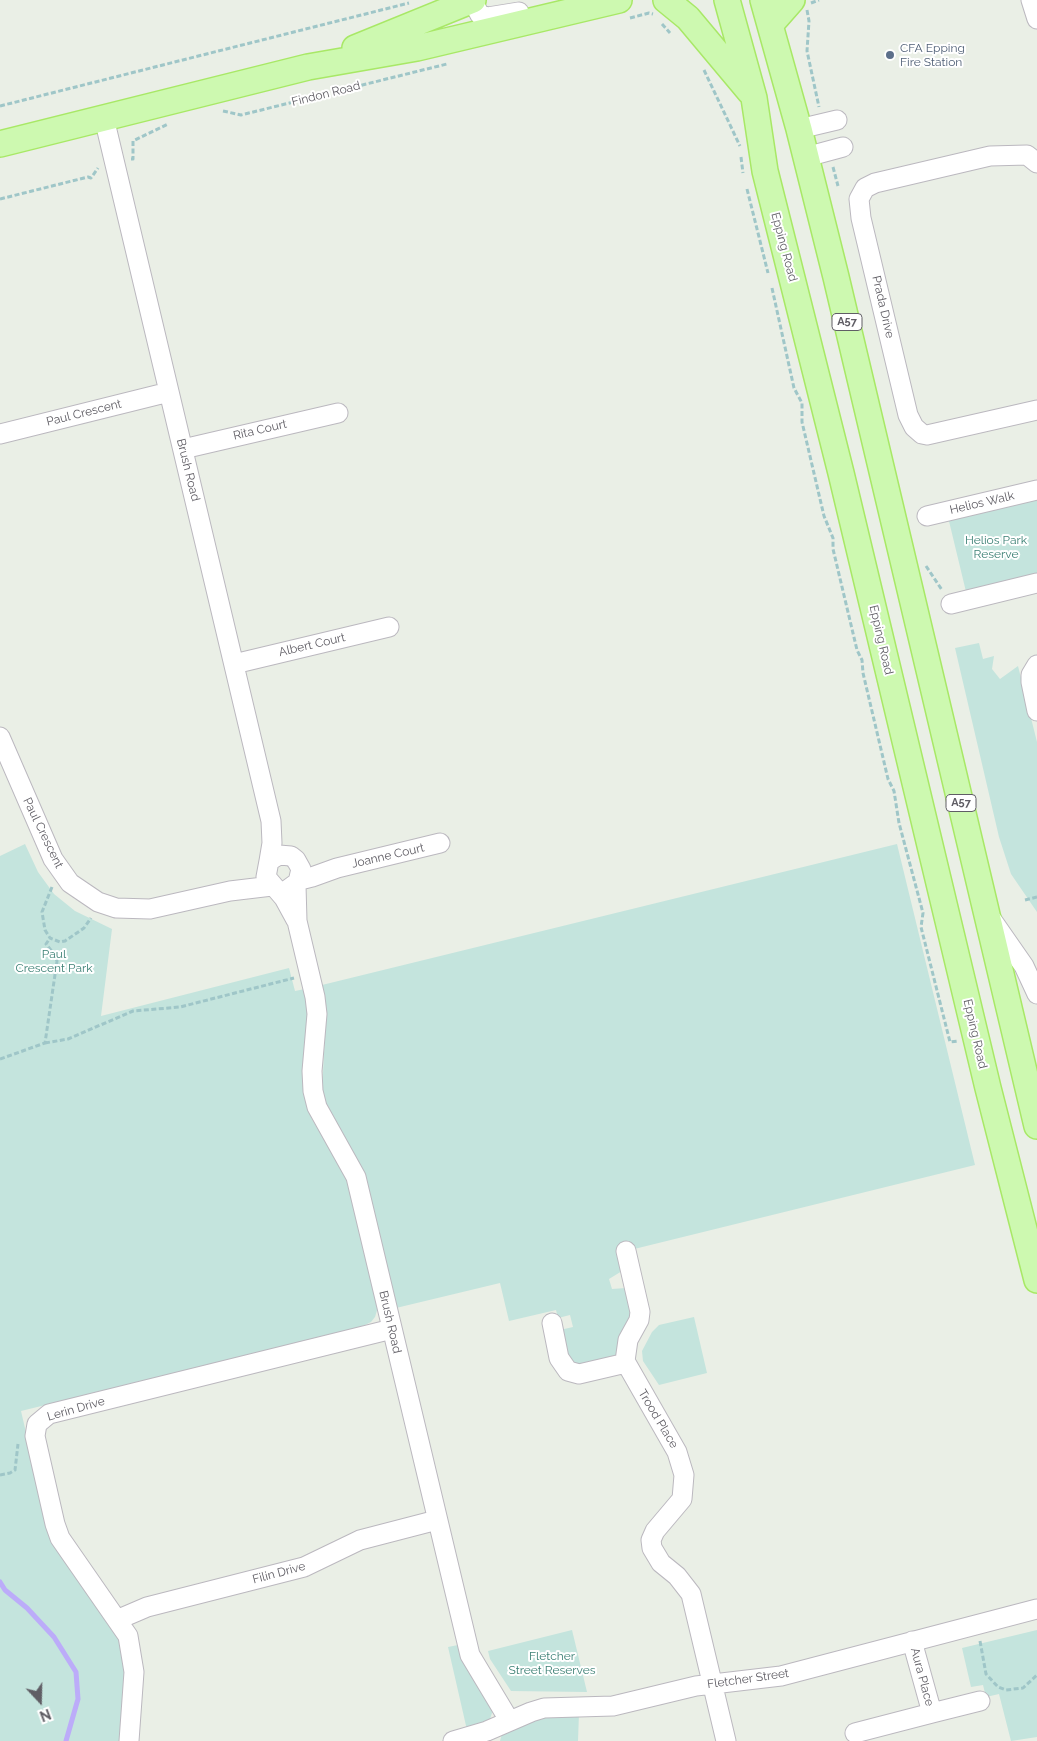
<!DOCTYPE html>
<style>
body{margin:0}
#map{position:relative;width:1037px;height:1741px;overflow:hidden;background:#eaefe6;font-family:Raleway,sans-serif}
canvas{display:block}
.north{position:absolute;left:15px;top:1676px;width:50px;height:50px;-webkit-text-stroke:4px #fff;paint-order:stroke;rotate:159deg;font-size:14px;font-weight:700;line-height:20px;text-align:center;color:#605e65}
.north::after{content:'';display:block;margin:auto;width:18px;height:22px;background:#605e65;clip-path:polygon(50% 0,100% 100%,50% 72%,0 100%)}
</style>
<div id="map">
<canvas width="1037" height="1741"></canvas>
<div class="north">N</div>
</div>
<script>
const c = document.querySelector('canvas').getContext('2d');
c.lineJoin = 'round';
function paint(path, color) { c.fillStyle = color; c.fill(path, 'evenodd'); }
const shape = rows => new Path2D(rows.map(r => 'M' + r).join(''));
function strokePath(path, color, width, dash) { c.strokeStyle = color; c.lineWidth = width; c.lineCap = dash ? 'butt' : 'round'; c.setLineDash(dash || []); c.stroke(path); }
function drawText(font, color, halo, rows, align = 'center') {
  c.font = font + ' Raleway,sans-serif'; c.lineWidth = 4; c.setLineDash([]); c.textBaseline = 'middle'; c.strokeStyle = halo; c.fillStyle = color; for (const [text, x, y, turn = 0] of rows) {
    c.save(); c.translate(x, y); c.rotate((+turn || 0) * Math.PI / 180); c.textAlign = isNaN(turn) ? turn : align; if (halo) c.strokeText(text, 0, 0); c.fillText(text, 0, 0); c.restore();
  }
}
paint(shape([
 [1037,496,1037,583,968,600,948,517],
 [979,643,983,659,994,656,992,669,1000,679,1018,666,1037,742,1037,912,1011,874,999,837,955,648],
 [25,844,38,872,54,894,75,911,112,929,101,1016,289,968,295,991,305,989,308,1014,303,1083,304,1096,312,1119,348,1180,378,1307,375,1317,371,1322,359,1328,21,1411,48,1527,122,1640,127,1669,122,1741,0,1741,0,856],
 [897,844,975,1165,618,1253,622,1271,609,1279,612,1289,626,1288,632,1311,631,1319,619,1339,616,1355,611,1360,585,1366,571,1365,560,1330,573,1327,570,1315,558,1318,556,1310,509,1321,500,1283,396,1308,363,1172,329,1113,322,1092,326,1013,322,985],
 [694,1317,707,1373,659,1385,643,1361,642,1351,652,1332,659,1325],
 [572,1630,587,1692,511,1691,490,1659,488,1651],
 [1037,1630,1037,1737,1011,1741,999,1694,986,1697,983,1685,971,1687,962,1648],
 [458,1645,493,1710,490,1719,467,1730,448,1647],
 [579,1713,578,1741,500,1741,502,1734,533,1718]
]), '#c4e4dd');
strokePath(shape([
 [0,1582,5,1590,27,1608,54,1637,76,1672,78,1699,66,1741]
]), '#bcacf9', 5);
const minor = shape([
 [472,0,480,15,488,17,519,12],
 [1031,0,1037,19],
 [104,118,271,821,272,843,269,861],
 [799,129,837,120],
 [806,157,843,147],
 [1037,163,1027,155,990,156,875,183,865,188,859,199,861,218,908,415,914,427,922,434,927,435,1037,410],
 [0,434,169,392],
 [183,449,338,413],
 [927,516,1037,490],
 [951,604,1037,583],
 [234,664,389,627],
 [1037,665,1031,675,1031,682,1037,711],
 [0,737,53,859,70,883,98,902,116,908,150,909,230,891,272,886],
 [300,880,312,877,337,868,440,843],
 [296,885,297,921,315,997,317,1014,312,1071,313,1091,317,1107,356,1177,470,1655,509,1720],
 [287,890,298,882,301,869,296,860,291,856,279,855,269,861,266,877,284,898,296,920],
 [992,920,1024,966,1037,994],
 [626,1251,640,1312,639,1320,628,1340,625,1361,677,1452,684,1475,682,1499,655,1531,651,1540,652,1548,661,1563,677,1576,691,1594,726,1741],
 [552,1323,559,1358,568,1371,579,1374,626,1363],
 [119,1619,147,1607,304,1567,360,1540,437,1520],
 [932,1713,980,1701],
 [855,1733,932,1713,912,1641],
 [129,1741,134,1672,128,1636,60,1538,55,1524,35,1436,37,1424,49,1414,392,1329],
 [453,1741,487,1731,531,1712,544,1708,613,1706,696,1686,781,1676,1037,1609]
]);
const major = shape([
 [666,0,688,18,750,92],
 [727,0,754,98,765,171,841,473,988,1088,1037,1280],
 [763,0,799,129,836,277,1037,1126],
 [770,25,792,0],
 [355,48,473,0],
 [0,144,308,67,417,48,619,0]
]);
strokePath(minor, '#bbb8bf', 21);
strokePath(major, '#a8e866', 28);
strokePath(shape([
 [811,3,819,0],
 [807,10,809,21,807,51,819,107],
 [630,18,649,13,653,14],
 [662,24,670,33],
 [704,70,740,146],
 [0,106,409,3],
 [223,111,241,115,447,64],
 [741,157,743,173],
 [131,159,133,159,133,141,168,124],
 [833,167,838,186],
 [747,189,768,273],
 [0,199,88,177,91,178,98,168],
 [772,288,794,388,802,403,802,422,824,516,833,538,833,549,857,650,862,660,863,673,888,779,894,791,899,823,923,913,921,927,950,1042,958,1041],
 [926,566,942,590],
 [52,887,42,912,45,930,50,938,60,942,65,941,84,928,91,918],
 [1025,900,1037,897],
 [45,1043,68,1039,133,1011,180,1007,294,978],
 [0,1059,45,1043,57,961,54,954,46,944,50,938],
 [0,1475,10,1473,15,1470,18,1444],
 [980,1641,986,1674,998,1687,1006,1690,1023,1688,1037,1675]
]), '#9fc6c8', 3, [5, 2.5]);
strokePath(minor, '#fff', 19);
strokePath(major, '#cdf9b0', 25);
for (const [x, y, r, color] of [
 [890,55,5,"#5c6f8a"]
]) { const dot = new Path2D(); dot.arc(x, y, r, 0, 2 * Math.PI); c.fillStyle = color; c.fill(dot); strokePath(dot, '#fff', 2); }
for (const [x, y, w] of [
 [847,322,30],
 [961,803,30]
]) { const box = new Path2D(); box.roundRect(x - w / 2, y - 8.5, w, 17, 4); c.fillStyle = '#fff'; c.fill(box); strokePath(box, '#605e65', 1); }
drawText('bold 11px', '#605e65', null, [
 ["A57",847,322],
 ["A57",961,803]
]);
drawText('12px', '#4e5e75', '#fff', [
 ["CFA Epping",900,48],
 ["Fire Station",900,62]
], 'left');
drawText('12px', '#605e65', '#fff', [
 ["Findon Road",326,94,-14],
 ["Epping Road",784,247,75],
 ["Prada Drive",883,307,77],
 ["Paul Crescent",84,413,-14],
 ["Rita Court",260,430,-13],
 ["Brush Road",188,470,76],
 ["Helios Walk",982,503,-13],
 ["Epping Road",881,640,77],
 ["Albert Court",312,645,-13],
 ["Paul Crescent",43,833,64],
 ["Joanne Court",388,856,-13],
 ["Epping Road",975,1034,77],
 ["Brush Road",390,1322,77],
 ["Lerin Drive",76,1409,-16],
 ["Trood Place",658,1419,59],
 ["Filin Drive",279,1573,-15],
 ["Aura Place",922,1677,75],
 ["Fletcher Street",748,1679,-8]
]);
drawText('12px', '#3a7f73', '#fff', [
 ["Helios Park",996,540],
 ["Reserve",996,554],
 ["Paul",54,954],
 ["Crescent Park",54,968],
 ["Fletcher",552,1656],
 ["Street Reserves",552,1670]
]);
</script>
